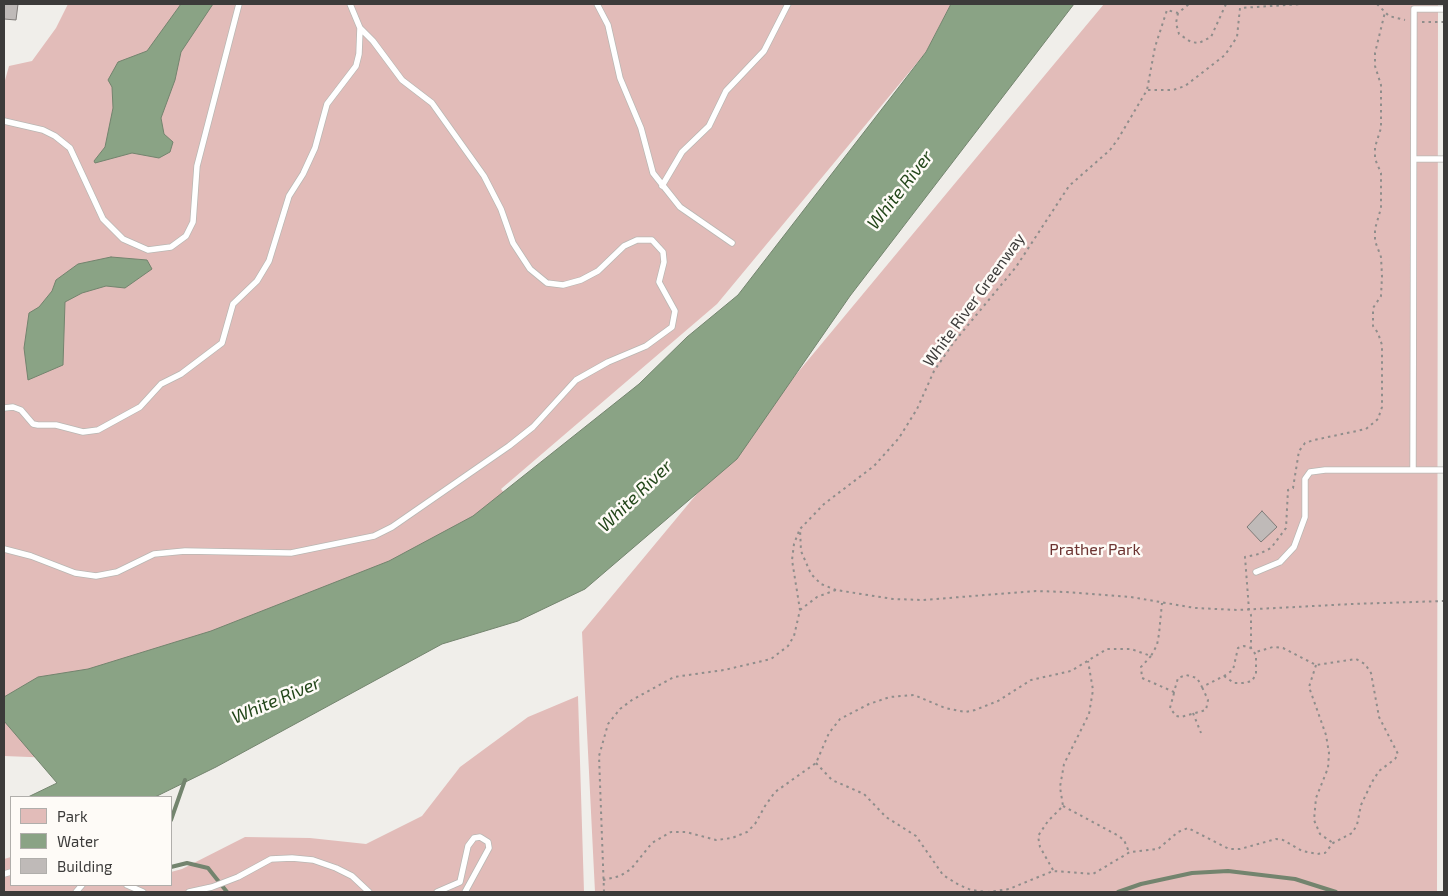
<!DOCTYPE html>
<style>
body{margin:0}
#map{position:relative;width:1448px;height:896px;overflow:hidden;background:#f0eeea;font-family:"Exo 2",sans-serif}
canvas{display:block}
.frame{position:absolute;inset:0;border:5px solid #3c3b3a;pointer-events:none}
.legend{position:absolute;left:10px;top:796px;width:162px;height:90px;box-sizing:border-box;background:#fefbf7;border:1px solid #b0aeab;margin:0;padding:6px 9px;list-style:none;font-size:15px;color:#3c3b3a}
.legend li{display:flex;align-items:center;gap:10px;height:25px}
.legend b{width:25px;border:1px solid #b0aeab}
</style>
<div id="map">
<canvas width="1448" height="896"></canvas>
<div class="frame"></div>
<ul class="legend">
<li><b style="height:14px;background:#e2bcb9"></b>Park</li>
<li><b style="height:14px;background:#8aa385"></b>Water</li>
<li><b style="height:14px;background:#bfbab8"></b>Building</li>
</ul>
</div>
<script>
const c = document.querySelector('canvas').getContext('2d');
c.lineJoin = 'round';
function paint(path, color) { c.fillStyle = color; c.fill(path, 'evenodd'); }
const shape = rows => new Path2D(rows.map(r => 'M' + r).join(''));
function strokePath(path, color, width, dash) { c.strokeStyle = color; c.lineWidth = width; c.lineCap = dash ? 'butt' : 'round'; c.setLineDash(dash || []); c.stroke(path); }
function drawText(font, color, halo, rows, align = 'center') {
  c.font = font + ' "Exo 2",sans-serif'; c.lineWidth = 5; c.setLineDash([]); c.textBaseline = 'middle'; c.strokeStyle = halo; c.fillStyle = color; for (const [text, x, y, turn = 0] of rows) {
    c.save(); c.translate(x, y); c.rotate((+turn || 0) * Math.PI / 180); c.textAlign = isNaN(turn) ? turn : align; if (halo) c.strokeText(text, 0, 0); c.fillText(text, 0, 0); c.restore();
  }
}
paint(shape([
 [68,4,951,4,926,52,717,304,501,489,518,511,55,758,4,756,4,84,9,66,32,61,56,28],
 [1104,4,1438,4,1437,892,595,892,582,632],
 [578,696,584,892,4,892,4,859,11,857,11,885,171,885,171,872,182,869,245,837,310,838,366,844,422,816,460,767,528,717]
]), '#e2bcb9');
const water = shape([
 [181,4,213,4,181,52,175,80,161,118,164,134,173,142,170,152,159,158,132,153,95,163,94,161,105,147,113,108,112,87,108,80,118,62,147,51,181,4],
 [951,4,1074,4,850,296,737,459,585,589,518,621,442,644,216,767,155,797,28,797,57,783,4,721,4,697,38,677,88,669,211,631,389,561,473,516,639,384,687,337,738,295,926,52,951,4],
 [111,257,147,260,152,269,125,288,106,286,82,293,65,302,63,365,28,380,24,348,29,313,39,307,52,291,56,280,78,264,111,257]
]);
paint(water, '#8aa385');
strokePath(water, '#73846e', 1);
strokePath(shape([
 [171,820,185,780],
 [171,867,187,863,208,868,227,892],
 [1118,892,1141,884,1192,873,1228,871,1295,879,1336,892]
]), '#73846e', 4);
const building = shape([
 [4,4,18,4,16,20,4,19,4,4],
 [1262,511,1277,527,1261,542,1247,527,1262,511]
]);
paint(building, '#bfbab8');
strokePath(building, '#7f7b78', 1);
const service = shape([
 [597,4,608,25,620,78,641,128,653,173,680,207,732,243],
 [4,121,43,130,55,136,70,148,103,219,123,239,148,250,171,247,186,236,193,222,197,166,239,4],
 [1414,159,1444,159],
 [662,186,682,152,709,126,726,91,764,51,788,4],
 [4,408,13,407,21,410,33,424,38,425,56,425,83,432,98,430,140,407,161,384,181,374,222,343,233,304,257,281,269,261,289,196,303,174,315,148,327,104,356,66,359,54,360,28],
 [1413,470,1414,9,1444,9],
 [4,549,31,556,75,573,96,576,117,572,154,554,185,551,291,553,374,536,392,527,509,446,533,427,576,380,608,362,646,346,672,327,675,311,659,282,664,262,663,252,652,240,637,240,624,246,598,271,581,280,563,285,547,283,530,269,513,243,501,209,484,176,432,103,402,80,373,41,360,28,350,4],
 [1256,572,1280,562,1294,547,1305,517,1305,479,1310,472,1325,470,1444,470],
 [4,874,11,872],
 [127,885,143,892],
 [76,892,82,885],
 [189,892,212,887,238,877,271,859,292,858,313,860,336,868,352,876,369,892],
 [437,892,460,882,468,846,474,838,480,837,488,842,489,848,465,892]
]);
strokePath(service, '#b9b7b3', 7);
strokePath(shape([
 [1377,4,1389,16,1405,20],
 [1178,13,1176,23,1179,34,1191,42,1199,43,1211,37,1226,4],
 [1422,22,1444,22],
 [1148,90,1173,90,1185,86,1225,55,1237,37,1240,8,1303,4],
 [836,590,821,584,811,574,801,551,800,529,824,504,874,466,899,438,917,409,934,371,954,342,1016,267,1069,186,1110,150,1118,139,1147,90,1155,47,1167,10,1178,13,1189,4],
 [800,610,817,597,836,590,893,599,923,600,1036,591,1065,592,1131,597,1195,608,1238,610,1352,604,1444,601],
 [1151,656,1141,667,1142,678,1174,692,1178,678,1186,675,1197,678,1202,687,1224,676,1233,670,1238,648,1244,646,1251,648],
 [1316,665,1309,687,1326,735,1329,753,1328,768,1316,798,1314,820,1320,834,1333,843],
 [1224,676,1234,683,1243,683,1252,681,1256,674,1256,655,1251,648,1251,615,1249,610,1245,557,1259,554,1271,548,1286,528,1288,490,1293,488,1299,451,1305,443,1314,440,1366,429,1378,419,1382,407,1382,345,1378,333,1373,326,1373,308,1381,296,1382,276,1381,257,1375,241,1375,229,1381,208,1381,173,1375,159,1375,147,1381,128,1381,85,1375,66,1375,53,1385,12],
 [1174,693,1170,708,1176,716,1181,717,1206,710,1208,700,1202,687],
 [1193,713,1201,733],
 [816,763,832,780,864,794,886,817,916,836,943,875,959,885,971,890,988,892,1009,889,1053,871,1093,874,1130,852,1158,849,1178,832,1188,828,1229,849,1240,849,1276,839,1283,840,1302,851,1317,854,1325,853,1333,843,1352,833,1357,825,1361,805,1372,782,1379,771,1395,759,1398,754,1379,717,1371,673,1365,664,1356,659,1316,665,1283,648,1273,647,1256,652],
 [1063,806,1117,835,1124,840,1129,852],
 [1053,870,1040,847,1038,836,1048,821,1063,806,1060,787,1064,764,1089,714,1093,690,1088,661],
 [603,880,620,876,631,869,652,843,671,832,686,832,716,840,732,838,747,832,755,824,765,806,775,792,816,763,829,733,840,719,869,704,890,697,914,695,945,708,965,712,975,710,998,701,1031,680,1071,671,1107,649,1131,649,1151,656,1157,645,1159,634,1162,603],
 [604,892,599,756,608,724,620,709,632,700,674,677,724,670,771,659,788,646,794,636,800,610,792,560,794,544,799,531]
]), '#8f8d8b', 2, [2.5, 4]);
strokePath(service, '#fff', 5.5);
drawText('16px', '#3c3b3a', '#fefbf7', [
 ["White River Greenway",974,300,-54]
]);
drawText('16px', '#6c3331', '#fefbf7', [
 ["Prather Park",1095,550]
]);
drawText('italic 18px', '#224619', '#fefbf7', [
 ["White River",900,190,-52],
 ["White River",635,496,-44],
 ["White River",276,700,-23]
]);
</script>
